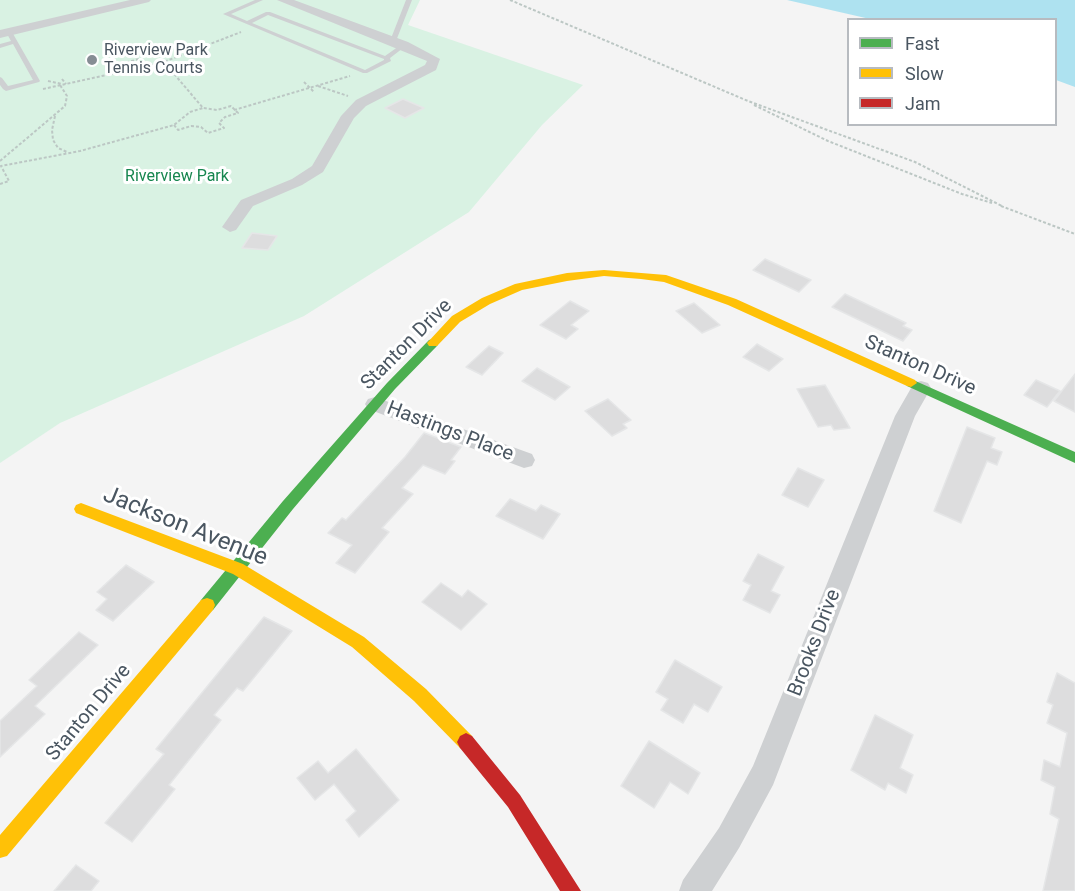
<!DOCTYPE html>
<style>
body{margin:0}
#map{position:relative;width:1075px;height:891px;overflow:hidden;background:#f4f4f4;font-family:Roboto,sans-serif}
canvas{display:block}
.legend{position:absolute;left:847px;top:18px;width:210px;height:108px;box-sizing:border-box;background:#fff;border:2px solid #b7bbc0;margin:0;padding:8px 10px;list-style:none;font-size:18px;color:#4a5661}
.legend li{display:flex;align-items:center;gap:12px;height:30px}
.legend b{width:30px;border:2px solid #b7bbc0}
</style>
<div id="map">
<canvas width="1075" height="891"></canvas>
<ul class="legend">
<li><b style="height:8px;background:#4caf50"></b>Fast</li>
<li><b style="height:8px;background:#ffc107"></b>Slow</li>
<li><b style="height:8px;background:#c62828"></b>Jam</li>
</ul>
</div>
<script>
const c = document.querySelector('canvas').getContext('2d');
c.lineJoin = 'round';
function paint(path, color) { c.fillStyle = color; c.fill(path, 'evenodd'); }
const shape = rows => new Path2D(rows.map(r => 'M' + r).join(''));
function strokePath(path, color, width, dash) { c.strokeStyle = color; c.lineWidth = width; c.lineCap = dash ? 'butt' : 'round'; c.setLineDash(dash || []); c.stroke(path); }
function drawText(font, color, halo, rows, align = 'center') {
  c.font = font + ' Roboto,sans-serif'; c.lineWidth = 6; c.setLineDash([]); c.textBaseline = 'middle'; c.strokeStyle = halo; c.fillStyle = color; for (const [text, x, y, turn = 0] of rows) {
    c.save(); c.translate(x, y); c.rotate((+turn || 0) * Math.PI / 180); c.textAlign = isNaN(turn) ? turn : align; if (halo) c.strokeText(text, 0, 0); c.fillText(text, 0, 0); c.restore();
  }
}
paint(shape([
 [0,0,420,0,408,25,583,85,542,125,469,212,304,316,60,423,0,463]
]), '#d9f2e3');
paint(shape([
 [787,0,1075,0,1075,87,1056,80,1056,20,870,19]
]), '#aee2f0');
const building = shape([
 [403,99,424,108,405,118,385,108,403,99],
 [252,233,277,236,268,250,242,248,252,233],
 [765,259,811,280,799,292,753,270,765,259],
 [845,294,906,323,903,326,912,330,903,341,832,307,845,294],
 [570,301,589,311,571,325,578,329,566,339,540,325,570,301],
 [694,303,720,325,702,333,676,311,694,303],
 [757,344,783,359,769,371,743,357,757,344],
 [489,346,503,353,482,375,466,367,489,346],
 [537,368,570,387,555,400,522,381,537,368],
 [1075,374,1075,412,1054,401,1075,374],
 [1036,380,1060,391,1047,407,1024,395,1036,380],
 [825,385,850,428,834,430,831,425,818,427,797,389,825,385],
 [608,399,631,420,623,424,627,428,612,436,585,411,608,399],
 [967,427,995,438,991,448,1002,452,997,465,987,461,961,523,934,511,967,427],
 [424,433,461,447,451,460,455,461,445,474,423,465,402,488,413,494,382,528,389,532,355,573,336,563,352,545,328,533,342,518,346,520,405,457,424,433],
 [798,468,824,480,808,507,782,495,798,468],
 [510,499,536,511,541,505,560,514,543,539,496,516,510,499],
 [758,554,784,567,771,591,780,595,770,613,743,600,751,585,743,581,758,554],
 [126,565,154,582,113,621,96,610,107,599,97,592,126,565],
 [441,583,462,597,468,590,487,604,461,630,422,602,441,583],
 [264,617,292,631,243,691,237,688,214,715,221,720,169,785,175,789,132,842,105,823,164,754,156,749,264,617],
 [79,632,98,645,35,706,45,714,0,757,0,721,37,686,29,680,79,632],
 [675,660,722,687,708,712,694,704,683,723,661,710,668,699,656,692,675,660],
 [1057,673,1075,683,1075,891,1043,891,1059,819,1050,814,1055,787,1041,780,1044,760,1060,767,1067,733,1047,723,1053,705,1047,702,1057,673],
 [875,715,913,735,900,768,913,775,906,793,888,783,885,790,851,770,875,715],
 [649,741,700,773,688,794,670,782,654,808,621,786,649,741],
 [356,749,399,800,359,837,346,820,356,811,334,784,315,800,297,778,318,761,328,773,356,749],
 [76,865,99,881,91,891,54,891,76,865]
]);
paint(building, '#ddddde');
strokePath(building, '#e5e6e7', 1.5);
strokePath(shape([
 [510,0,748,101,915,162,1002,206],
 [126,72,121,64,139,59],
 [62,79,66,84],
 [48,81,62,84],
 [304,82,314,92],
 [318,86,348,96],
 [43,89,161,63,241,32],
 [754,105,828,141,962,194,992,203],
 [234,110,350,76],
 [55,116,52,130,53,140,58,148,67,152],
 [174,125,178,130,191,126,201,127,208,133,224,128,219,123,225,117,238,113,231,106,217,110,203,108],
 [0,161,65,106,67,96,60,85],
 [0,184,9,181,1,166,80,151,174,125,190,112,203,108,164,62],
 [1001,206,1075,234]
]), '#bcc7c4', 2, [3, 2]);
paint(shape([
 [255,0,263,0,231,14,247,21,266,12,270,12,385,56,402,44,407,45,390,58,391,61,367,73,363,73,223,14,255,0],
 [268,15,384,59,384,60,365,70,252,23,268,15],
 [406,0,412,0,396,41,391,42,390,41,406,0],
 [7,31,12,32,40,81,39,82,6,91,3,89,0,85,0,77,2,78,8,86,33,80,13,44,0,48,0,44,11,41,6,32,7,31]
]), '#ced0d2');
paint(shape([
 [130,0,151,0,149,2,0,38,0,30,130,0],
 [277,0,294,0,408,42,440,59,436,70,366,106,354,118,323,172,302,185,253,206,236,230,230,232,222,227,241,200,292,179,312,166,341,116,356,100,425,65,427,61,277,0],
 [921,381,928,383,931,388,915,416,773,785,739,848,712,891,679,891,683,880,719,828,753,766,895,416,914,383,921,381],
 [375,397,532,454,535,460,532,466,524,468,368,409,365,404,368,399,375,397]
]), '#ced0d2');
paint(shape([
 [433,339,437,340,439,343,437,346,395,389,293,509,213,610,207,612,201,610,199,605,201,600,283,501,387,383,429,340,433,339],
 [911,379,1075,452,1075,463,907,386,905,383,911,379]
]), '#4caf50');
paint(shape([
 [604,270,666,275,736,299,915,380,917,383,911,387,907,386,728,305,664,282,641,279,604,276,567,281,522,290,490,304,460,322,437,346,429,346,427,343,452,316,482,298,515,284,567,273,604,270],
 [81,503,243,564,364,637,426,689,472,736,475,742,472,748,466,751,460,748,414,701,352,647,233,574,76,513,74,509,76,505,81,503],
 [207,598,213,600,215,605,213,610,7,856,0,858,0,835,201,600,207,598]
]), '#ffc107');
paint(shape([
 [466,733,472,736,520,795,581,891,560,891,508,807,460,748,457,742,460,736,466,733]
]), '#c62828');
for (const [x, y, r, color] of [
 [92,60,6,"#868d94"]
]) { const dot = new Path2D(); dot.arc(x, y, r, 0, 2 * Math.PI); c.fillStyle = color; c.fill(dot); strokePath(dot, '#fff', 2); }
drawText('16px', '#4a5661', '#fff', [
 ["Riverview Park",104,51],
 ["Tennis Courts",104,69]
], 'left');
drawText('16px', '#17864f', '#fff', [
 ["Riverview Park",177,177]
]);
drawText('20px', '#4a5661', '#fff', [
 ["Stanton Drive",407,345,-45],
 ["Stanton Drive",920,366,24],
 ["Hastings Place",450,432,21],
 ["Brooks Drive",815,643,-69],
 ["Stanton Drive",89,713,-50]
]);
drawText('24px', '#4a5661', '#fff', [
 ["Jackson Avenue",185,527,22]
]);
</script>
